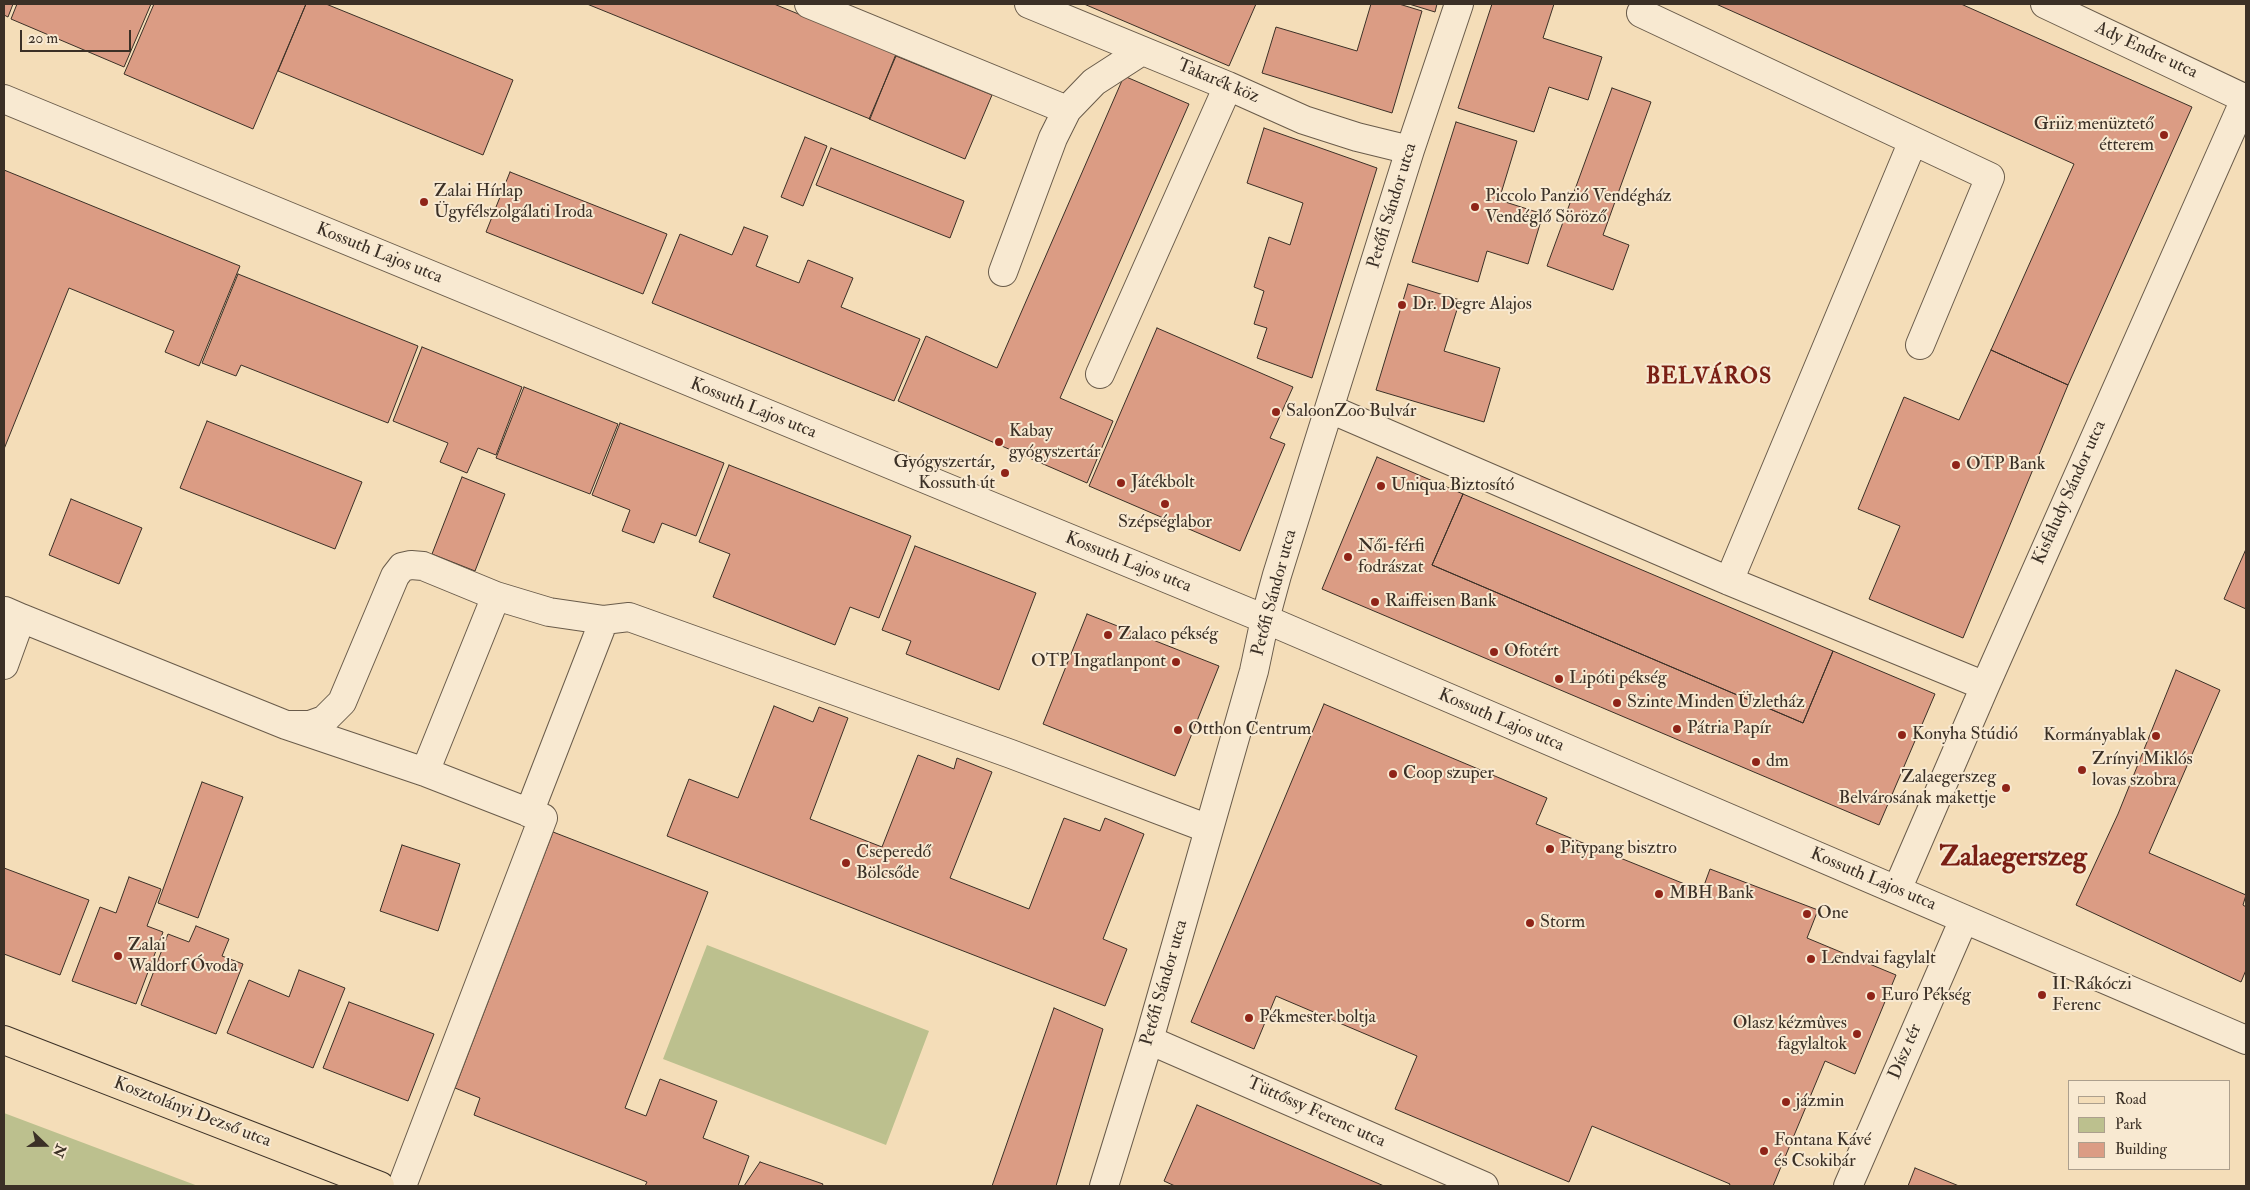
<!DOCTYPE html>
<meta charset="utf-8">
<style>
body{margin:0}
#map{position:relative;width:2250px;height:1190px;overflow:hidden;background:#f4ddb8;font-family:"IM FELL Double Pica",serif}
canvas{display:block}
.frame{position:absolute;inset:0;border:5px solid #3b3026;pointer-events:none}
.legend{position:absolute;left:2068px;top:1080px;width:162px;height:90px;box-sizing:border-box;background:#f8e9d1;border:1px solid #ac9f8d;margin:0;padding:6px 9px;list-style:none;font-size:15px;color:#3b3026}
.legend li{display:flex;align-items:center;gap:10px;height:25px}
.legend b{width:25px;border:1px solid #ac9f8d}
.north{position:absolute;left:20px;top:1120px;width:50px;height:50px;-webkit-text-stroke:4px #f8e9d1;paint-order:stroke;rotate:112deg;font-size:14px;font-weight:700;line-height:20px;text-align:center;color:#3b3026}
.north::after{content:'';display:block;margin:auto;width:18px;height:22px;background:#3b3026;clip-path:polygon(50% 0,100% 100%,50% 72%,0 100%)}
.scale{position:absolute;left:20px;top:30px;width:111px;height:22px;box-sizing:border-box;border:2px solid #3b3026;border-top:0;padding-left:6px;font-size:15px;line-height:18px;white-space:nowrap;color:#3b3026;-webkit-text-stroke:4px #f8e9d1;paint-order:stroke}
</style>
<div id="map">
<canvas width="2250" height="1190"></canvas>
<div class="frame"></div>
<ul class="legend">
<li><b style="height:6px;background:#f4ddb8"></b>Road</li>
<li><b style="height:14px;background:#bcc08e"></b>Park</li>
<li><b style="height:14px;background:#db9c84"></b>Building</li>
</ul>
<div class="north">N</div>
<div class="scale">20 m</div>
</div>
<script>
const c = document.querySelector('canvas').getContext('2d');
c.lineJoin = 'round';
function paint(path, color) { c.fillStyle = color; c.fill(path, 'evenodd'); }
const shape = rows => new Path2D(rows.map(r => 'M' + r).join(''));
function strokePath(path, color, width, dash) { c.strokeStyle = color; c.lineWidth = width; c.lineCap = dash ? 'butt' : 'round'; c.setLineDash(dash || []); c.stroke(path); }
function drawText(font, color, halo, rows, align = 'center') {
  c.font = font + ' "IM FELL Double Pica",serif'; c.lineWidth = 4; c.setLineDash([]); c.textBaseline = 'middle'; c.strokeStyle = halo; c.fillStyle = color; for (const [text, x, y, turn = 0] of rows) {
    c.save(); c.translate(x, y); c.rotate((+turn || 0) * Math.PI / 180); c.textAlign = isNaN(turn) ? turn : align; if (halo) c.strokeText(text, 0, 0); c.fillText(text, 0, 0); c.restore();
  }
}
paint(shape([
 [707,945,929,1031,886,1145,663,1059],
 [4,1113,198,1186,4,1186]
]), '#bcc08e');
const building = shape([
 [4,4,13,4,8,17,4,15,4,4],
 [17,4,151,4,124,67,11,19,17,4],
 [154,4,306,4,253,129,124,74,154,4],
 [306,4,326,4,513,80,483,155,278,71,306,4],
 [587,4,774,4,896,54,870,119,587,4],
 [1084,4,1256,4,1229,66,1084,4],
 [1371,4,1399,4,1422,11,1392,113,1262,73,1276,27,1357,51,1371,4],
 [1409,4,1437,4,1435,12,1409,4],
 [1492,4,1554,4,1543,38,1602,57,1588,100,1549,87,1534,132,1458,108,1492,4],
 [1716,4,1961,4,2192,107,2068,385,1991,350,2074,164,1716,4],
 [896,56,992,95,965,159,869,119,896,56],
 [1124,76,1189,104,1060,398,1113,421,1087,483,898,401,926,336,997,368,1124,76],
 [1612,88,1651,102,1603,235,1629,245,1613,290,1547,266,1612,88],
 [1456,122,1517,141,1499,200,1543,214,1528,264,1487,251,1478,282,1412,262,1456,122],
 [1264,128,1377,168,1312,378,1257,358,1267,328,1254,324,1264,291,1254,287,1269,237,1290,245,1303,203,1247,183,1264,128],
 [805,137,827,146,803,206,781,197,805,137],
 [831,148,964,201,950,238,816,185,831,148],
 [4,170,240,266,199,366,165,352,174,331,69,288,4,449,4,170],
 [510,172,667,234,643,294,486,232,510,172],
 [744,227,768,236,756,266,799,283,808,260,853,278,841,307,920,339,894,401,652,303,680,234,732,255,744,227],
 [238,274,418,346,388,423,241,365,236,376,202,363,238,274],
 [1408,284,1460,300,1444,351,1500,368,1484,422,1376,390,1408,284],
 [1157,328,1293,387,1270,438,1285,444,1240,551,1089,486,1157,328],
 [422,347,522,387,496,455,478,448,467,473,440,462,448,443,393,421,422,347],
 [1991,350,2068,385,1963,638,1869,599,1900,526,1858,509,1904,397,1959,420,1991,350],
 [524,387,618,424,590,494,496,458,524,387],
 [207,421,362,482,335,549,180,488,207,421],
 [620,423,724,463,696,536,662,523,654,543,622,531,630,510,592,495,620,423],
 [1377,457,1463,494,1432,565,1803,723,1833,651,1935,694,1879,825,1322,589,1377,457],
 [729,465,911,536,879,618,850,607,835,645,713,597,730,554,699,542,729,465],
 [462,477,505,494,475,571,432,554,462,477],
 [1463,494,1833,651,1803,723,1432,565,1463,494],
 [71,499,142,528,119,584,49,555,71,499],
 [915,546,1036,593,999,690,906,654,911,641,882,630,915,546],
 [2246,549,2246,609,2224,599,2246,549],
 [1087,614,1219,666,1175,776,1043,724,1087,614],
 [2176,670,2220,690,2149,853,2246,895,2243,905,2246,907,2246,970,2241,982,2076,905,2118,814,2176,670],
 [1324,704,1547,798,1536,824,1702,891,1710,869,1818,910,1807,938,1896,975,1855,1074,1825,1061,1773,1186,1729,1186,1730,1184,1592,1126,1569,1182,1395,1109,1417,1056,1276,996,1254,1049,1191,1022,1324,704],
 [774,706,813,722,819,707,848,718,810,819,882,847,918,755,954,769,957,758,992,772,950,878,1029,909,1064,818,1100,831,1105,818,1144,834,1103,939,1127,949,1105,1006,667,836,689,779,738,798,774,706],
 [202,782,243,797,198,918,158,903,202,782],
 [553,832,708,892,625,1108,646,1116,660,1079,717,1101,703,1138,749,1156,738,1186,645,1186,647,1182,474,1115,480,1098,455,1088,553,832],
 [402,845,460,864,438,931,380,911,402,845],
 [4,868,89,900,60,975,4,954,4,868],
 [129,877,161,889,147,926,163,932,136,1004,72,981,100,907,116,913,129,877],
 [196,926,229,939,222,956,243,964,216,1034,141,1005,168,934,189,942,196,926],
 [299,970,345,988,313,1068,227,1033,249,980,289,997,299,970],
 [349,1002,434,1034,408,1101,323,1068,349,1002],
 [1054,1008,1103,1029,1056,1186,992,1186,1054,1008],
 [1197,1105,1384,1186,1175,1186,1164,1181,1197,1105],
 [760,1162,823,1184,822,1186,744,1186,760,1162],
 [1915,1168,1959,1186,1908,1186,1915,1168]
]);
paint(building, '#db9c84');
strokePath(building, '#3b3026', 1);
const minor = shape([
 [809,4,1067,110],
 [1029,4,1228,86,1304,120,1357,137,1410,150],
 [2045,4,2246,99],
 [1641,13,1990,177,1920,345],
 [4,99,1265,619,2246,1040],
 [1003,272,1053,138,1067,110,1094,82,1142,51],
 [1100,374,1228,86],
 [1330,409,1729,581,1985,686],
 [1729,581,1913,141],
 [21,618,286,725,425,772,496,596,549,612,604,620,629,617,1011,754,1209,829],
 [4,665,21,618,5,611],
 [290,725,310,725,324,720,342,702,395,576,402,567,411,565,423,566,496,596],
 [529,813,604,620],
 [1897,890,1985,686,2246,97],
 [1149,1040,1484,1186],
 [402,1186,543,818,425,772],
 [1104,1186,1149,1040,1254,671,1265,619,1277,575,1410,150,1459,4],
 [1848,1186,1964,919]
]);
const major = shape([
 [4,1040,380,1186]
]);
strokePath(minor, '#695b4a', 30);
strokePath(major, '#3b3026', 30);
strokePath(minor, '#f8e9d1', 28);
strokePath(major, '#f4ddb8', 28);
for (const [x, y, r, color] of [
 [2164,135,5,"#8f2418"],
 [424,202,5,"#8f2418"],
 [1475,207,5,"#8f2418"],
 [1402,305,5,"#8f2418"],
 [1276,412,5,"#8f2418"],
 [999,442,5,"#8f2418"],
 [1956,465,5,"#8f2418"],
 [1005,473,5,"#8f2418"],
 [1121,483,5,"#8f2418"],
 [1381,486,5,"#8f2418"],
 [1165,504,5,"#8f2418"],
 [1348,557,5,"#8f2418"],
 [1375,602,5,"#8f2418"],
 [1108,635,5,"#8f2418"],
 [1494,652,5,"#8f2418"],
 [1176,662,5,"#8f2418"],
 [1559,679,5,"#8f2418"],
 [1617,703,5,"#8f2418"],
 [1677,729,5,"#8f2418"],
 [1178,730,5,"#8f2418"],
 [1902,735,5,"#8f2418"],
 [2156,736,5,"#8f2418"],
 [1756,762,5,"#8f2418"],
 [2082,770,5,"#8f2418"],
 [1393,774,5,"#8f2418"],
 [2006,788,5,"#8f2418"],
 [1550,849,5,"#8f2418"],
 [846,863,5,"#8f2418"],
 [1659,894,5,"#8f2418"],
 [1807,914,5,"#8f2418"],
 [1530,923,5,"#8f2418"],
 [118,956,5,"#8f2418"],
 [1811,959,5,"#8f2418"],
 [2042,995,5,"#8f2418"],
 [1871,996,5,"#8f2418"],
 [1249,1018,5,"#8f2418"],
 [1857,1034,5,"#8f2418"],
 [1786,1102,5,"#8f2418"],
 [1764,1151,5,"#8f2418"]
]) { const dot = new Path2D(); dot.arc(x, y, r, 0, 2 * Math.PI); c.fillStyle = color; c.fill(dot); strokePath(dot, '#f8e9d1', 2); }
drawText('18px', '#3b3026', '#f8e9d1', [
 ["Ady Endre utca",2146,51,25],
 ["Takarék köz",1218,82,23],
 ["Petőfi Sándor utca",1393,206,-73],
 ["Kossuth Lajos utca",379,254,22],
 ["Kossuth Lajos utca",753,409,22],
 ["Kisfaludy Sándor utca",2070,493,-66],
 ["Kossuth Lajos utca",1128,563,22],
 ["Petőfi Sándor utca",1275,593,-75],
 ["Kossuth Lajos utca",1501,721,23],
 ["Kossuth Lajos utca",1873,880,23],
 ["Petőfi Sándor utca",1165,983,-74],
 ["Dísz tér",1906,1052,-67],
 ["Kosztolányi Dezső utca",192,1113,21],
 ["Tüttőssy Ferenc utca",1316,1113,24]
]);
drawText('18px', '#3b3026', '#f8e9d1', [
 ["Griiz menüztető",2154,125,"right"],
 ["étterem",2154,146,"right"],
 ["Zalai Hírlap",434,192],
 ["Ügyfélszolgálati Iroda",434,213],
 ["Piccolo Panzió Vendégház",1485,197],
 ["Vendéglő Söröző",1485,218],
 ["Dr. Degre Alajos",1412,305],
 ["SaloonZoo Bulvár",1286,412],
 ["Kabay",1009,432],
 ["gyógyszertár",1009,453],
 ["Gyógyszertár,",995,463,"right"],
 ["Kossuth út",995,484,"right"],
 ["OTP Bank",1966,465],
 ["Játékbolt",1131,483],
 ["Uniqua Biztosító",1391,486],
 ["Szépséglabor",1165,523,"center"],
 ["Női-férfi",1358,547],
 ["fodrászat",1358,568],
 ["Raiffeisen Bank",1385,602],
 ["Zalaco pékség",1118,635],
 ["Ofotért",1504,652],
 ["OTP Ingatlanpont",1166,662,"right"],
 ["Lipóti pékség",1569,679],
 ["Szinte Minden Üzletház",1627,703],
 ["Pátria Papír",1687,729],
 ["Otthon Centrum",1188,730],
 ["Konyha Stúdió",1912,735],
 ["Kormányablak",2146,736,"right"],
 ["Zrínyi Miklós",2092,760],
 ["lovas szobra",2092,781],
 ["dm",1766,762],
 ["Coop szuper",1403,774],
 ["Zalaegerszeg",1996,778,"right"],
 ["Belvárosának makettje",1996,799,"right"],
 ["Pitypang bisztro",1560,849],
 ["Cseperedő",856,853],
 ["Bölcsőde",856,874],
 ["MBH Bank",1669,894],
 ["One",1817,914],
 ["Storm",1540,923],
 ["Zalai",128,946],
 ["Waldorf Óvoda",128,967],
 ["Lendvai fagylalt",1821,959],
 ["II. Rákóczi",2052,985],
 ["Ferenc",2052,1006],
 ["Euro Pékség",1881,996],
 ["Pékmester boltja",1259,1018],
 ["Olasz kézmûves",1847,1024,"right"],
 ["fagylaltok",1847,1045,"right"],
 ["jázmin",1796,1102],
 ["Fontana Kávé",1774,1141],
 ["és Csokibár",1774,1162]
], 'left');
c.letterSpacing = '1px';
drawText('bold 22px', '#7a1f14', '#f8e9d1', [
 ["BELVÁROS",1709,378]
]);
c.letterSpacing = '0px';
drawText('bold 28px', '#7a1f14', '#f8e9d1', [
 ["Zalaegerszeg",2013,859]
]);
</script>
